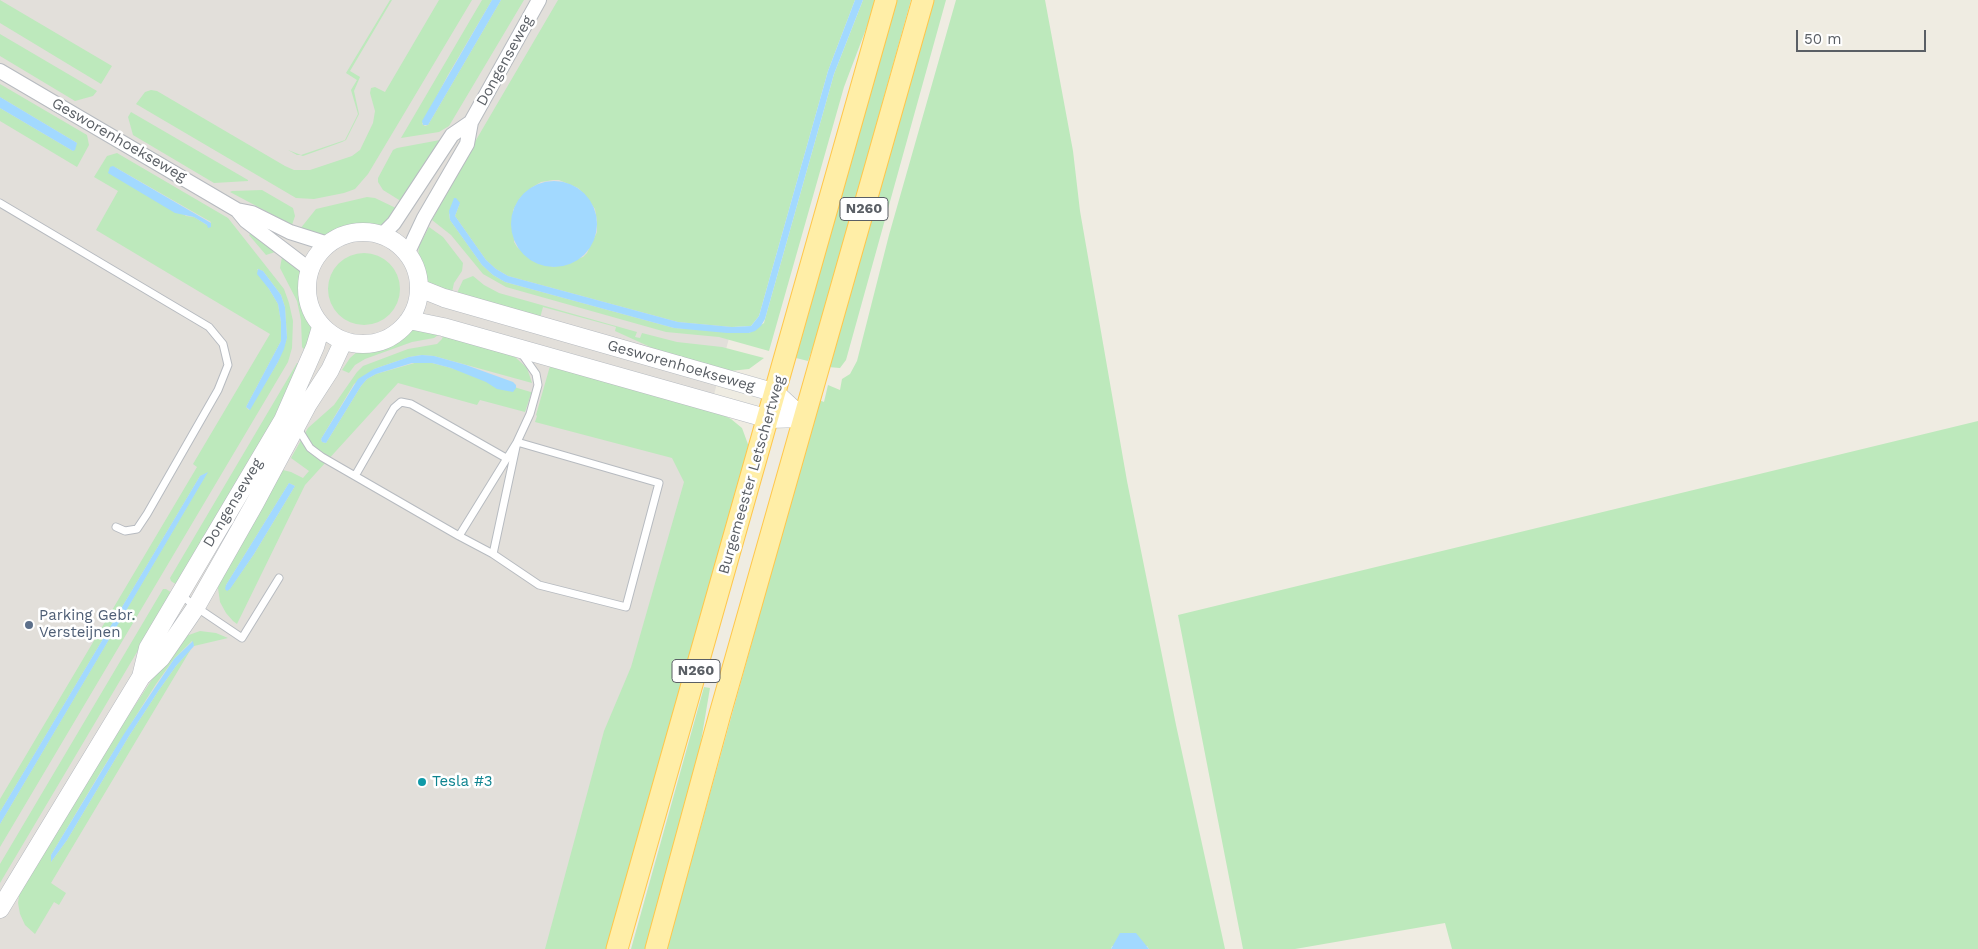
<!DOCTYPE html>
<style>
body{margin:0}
#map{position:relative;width:1978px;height:949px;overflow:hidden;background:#efece2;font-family:"Work Sans",sans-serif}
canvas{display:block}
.scale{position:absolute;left:1796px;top:30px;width:130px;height:22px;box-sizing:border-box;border:2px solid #5a5f65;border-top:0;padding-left:6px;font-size:15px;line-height:18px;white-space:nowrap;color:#5a5f65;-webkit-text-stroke:4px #fff;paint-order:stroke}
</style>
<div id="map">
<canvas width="1978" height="949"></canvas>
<div class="scale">50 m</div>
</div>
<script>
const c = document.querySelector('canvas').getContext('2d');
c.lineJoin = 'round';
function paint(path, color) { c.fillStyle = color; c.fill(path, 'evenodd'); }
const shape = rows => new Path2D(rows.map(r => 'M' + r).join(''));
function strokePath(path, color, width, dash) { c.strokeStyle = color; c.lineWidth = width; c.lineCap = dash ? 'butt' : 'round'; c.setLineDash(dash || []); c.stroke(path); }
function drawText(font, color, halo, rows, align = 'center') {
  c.font = font + ' "Work Sans",sans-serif'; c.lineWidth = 5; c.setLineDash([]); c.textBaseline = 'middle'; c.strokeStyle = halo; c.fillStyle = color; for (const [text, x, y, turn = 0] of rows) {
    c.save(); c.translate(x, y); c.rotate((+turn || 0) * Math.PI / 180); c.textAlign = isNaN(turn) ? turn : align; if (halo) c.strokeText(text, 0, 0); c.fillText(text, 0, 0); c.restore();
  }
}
paint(shape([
 [0,0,819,0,691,481,557,949,0,949]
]), '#e2dfda');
paint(shape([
 [0,0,112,66,101,84,0,23],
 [390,0,392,0,350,71,360,77,354,91,359,114,346,140,342,142,303,156,300,155,297,155,288,150,301,155,345,140,358,114,351,90,357,80,346,73],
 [439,0,472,0,368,174,355,189,344,193,314,199,296,198,136,104,145,92,151,90,157,91,285,166,294,170,310,170,352,156,360,150,373,123,375,111,370,93,371,88,375,87,385,92],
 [482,0,492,0,448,75,422,124,425,126,428,125,501,0,524,0,449,126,439,132,401,138],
 [558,0,855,0,828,71,759,316,751,326,732,327,678,322,508,276,496,269,486,260,455,216,460,203,449,214,450,220,482,265,493,275,505,282,674,328,749,333,764,323,765,319,834,74,863,0,877,0,844,87,769,351,719,337,666,332,506,287,483,274,451,235,432,220,469,152],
 [553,180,559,180,578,188,583,193,595,209,597,221,597,232,587,253,583,257,554,267,533,261,517,247,514,242,513,210,520,198,531,188,541,182],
 [896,0,911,0,818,333,808,361,796,358],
 [930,0,946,0,846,360,840,368,828,367],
 [956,0,1045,0,1073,151,1080,211,1127,481,1176,725,1225,949,1149,949,1147,946,1112,946,1111,949,667,949,819,400,824,402,828,385,840,390,842,379,850,374,857,361,889,235],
 [0,34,97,91,93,96,75,101,0,56],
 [0,84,87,135,89,145,77,167,0,121,0,108,73,151,77,143,0,97],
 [131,112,248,180,248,181,214,183,133,135,128,117],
 [440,140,404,203,383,190,378,182,378,178,393,150,397,148],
 [117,153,228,218,284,289,289,303,293,321,292,348,288,362,0,847,0,824,207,473,200,476,0,812,0,799,197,467,193,464,270,334,96,230,118,191,94,177,107,156],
 [113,166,211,222,210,224,207,225,194,217,186,216],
 [257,269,263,271,281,295,285,307,287,338,278,362,249,410,246,407,281,341,281,322,278,304],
 [262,190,293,208,295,216,292,225,230,192,232,191],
 [367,197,375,198,400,210,381,227,376,228,354,230,325,237,300,229,316,209],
 [429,227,443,237,463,263,462,271,454,283,452,292,429,283,420,270,418,257,419,246],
 [251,233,275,252,266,255,249,235],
 '328 289a36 36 0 1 1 72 0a36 36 0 1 1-72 0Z',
 [282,257,300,268,304,278,306,303,314,327,306,352,302,347,301,320,297,301,280,268],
 [473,276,484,285,499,293,637,332,635,337,640,338,642,333,677,342,722,347,764,358,749,369,730,371,659,351,615,331,616,327,543,307,540,318,457,293,463,280],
 [414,329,438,335,434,338,412,342,365,359,355,365,349,373,342,370,350,358,358,351,385,344],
 [444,333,515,357,527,368,532,383,434,356,421,355,409,357,374,369,354,384,321,439,322,442,326,443,361,386,367,379,376,374,418,362,432,363,451,368,534,393,531,394,525,412,480,400,477,405,398,383,305,485,237,624,233,621,226,613,220,602,218,588,220,579,283,470,291,472,303,478,309,471,291,458,308,428,334,405,357,372,363,366,408,349,437,344,442,339],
 [289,483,295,486,254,554,229,590,226,585],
 [297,363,299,363,281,408,177,585,171,581,170,578],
 [550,366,721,414,731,419,742,428,749,447,611,949,545,949,604,731,631,667,684,482,672,458,535,422,537,416,536,415],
 [1978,421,1978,949,1452,949,1445,923,1295,949,1243,949,1178,615],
 [163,589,166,589,172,593,0,883,0,864],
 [200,631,216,633,228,638,194,646,192,641,174,659,156,684,100,773,51,855,51,862,67,840,129,736,159,690,176,666,191,649,51,883,66,893,59,905,54,902,35,934,25,925,20,914,18,903,20,889,59,821,153,678,186,636],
 [704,687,710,688,697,765,646,949,631,949]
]), '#bde9bc');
paint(shape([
 [492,0,501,0,428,125,423,125,422,121],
 [855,0,863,0,834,74,765,319,761,326,755,331,749,333,727,333,674,328,505,282,493,275,482,265,450,220,449,211,454,198,456,198,460,203,455,216,486,260,496,269,508,276,678,322,732,327,751,326,759,316,828,71],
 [0,97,77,143,75,150,73,151,0,108],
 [113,166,211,223,211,227,208,228,207,225,194,217,175,213,108,173,110,167],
 '511 224a43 43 0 1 1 86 0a43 43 0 1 1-86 0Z',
 [258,269,263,271,281,295,285,307,287,338,284,349,278,362,250,410,246,407,281,341,281,322,278,304,269,289,257,274],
 [422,355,434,356,466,365,513,382,516,385,516,388,513,392,497,389,486,382,451,368,432,363,412,363,376,374,367,379,361,386,326,443,322,442,321,439,358,379,374,369,409,357],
 [208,472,0,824,0,812,200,476],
 [289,483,295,486,254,554,230,589,227,591,225,589,226,585],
 [193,641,194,646,176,666,159,690,129,736,67,840,51,862,51,855,124,734,174,659],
 [1120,933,1136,933,1149,949,1111,949]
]), '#a2d9ff');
const service = shape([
 [0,203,209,327,223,344,228,365,218,390,147,514,137,529,125,531,116,527],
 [297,427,310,448,322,457,459,536,517,442,530,414,538,385,536,374,522,354],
 [355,476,394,408,401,402,411,404,506,458],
 [459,536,493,554,539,585,626,607,659,483,517,442,493,554],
 [181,595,196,607,242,638,279,578]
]);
const minor = shape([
 [0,71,237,210,246,221,309,269],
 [237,210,252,213,290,232,328,244],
 [382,235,394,223,452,135,471,122],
 [407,254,424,218,467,144,471,122,539,0]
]);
const tertiary = shape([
 '307 288a56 56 0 1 1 112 0a56 56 0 1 1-112 0Z',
 [419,288,444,298,776,393,803,418],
 [409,320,443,327,769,419,803,418],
 [141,677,148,648,283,420,315,347,321,327],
 [0,909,141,677,161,658,196,607,255,503,308,404,330,370,343,342]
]);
const primary = shape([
 [617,949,886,0],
 [656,949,720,714,923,0]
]);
strokePath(service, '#b7bbc0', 9);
strokePath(minor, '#b7bbc0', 16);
strokePath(tertiary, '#b7bbc0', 19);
strokePath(primary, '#ffc74b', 23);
strokePath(service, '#fff', 7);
strokePath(minor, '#fff', 14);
strokePath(tertiary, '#fff', 18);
strokePath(primary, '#ffeea7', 21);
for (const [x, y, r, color] of [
 [29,625,5,"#5c6f8a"],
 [422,782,5,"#0f9aa8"]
]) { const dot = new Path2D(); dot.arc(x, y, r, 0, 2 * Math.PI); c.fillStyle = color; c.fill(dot); strokePath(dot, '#fff', 2); }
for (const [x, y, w] of [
 [864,209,48],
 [696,671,48]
]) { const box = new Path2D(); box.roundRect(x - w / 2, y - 11.5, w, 23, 4); c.fillStyle = '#fff'; c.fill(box); strokePath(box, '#5a5f65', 1); }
drawText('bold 14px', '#5a5f65', null, [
 ["N260",864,209],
 ["N260",696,671]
]);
drawText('15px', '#5a5f65', '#fff', [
 ["Dongenseweg",505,61,-61],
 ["Gesworenhoekseweg",119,140,30],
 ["Gesworenhoekseweg",681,366,16],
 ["Burgemeester Letschertweg",752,475,-74],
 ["Dongenseweg",233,503,-59]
]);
drawText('15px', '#4e5e75', '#fff', [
 ["Parking Gebr.",39,616],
 ["Versteijnen",39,633]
], 'left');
drawText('15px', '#0d838f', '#fff', [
 ["Tesla #3",432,782]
], 'left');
</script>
